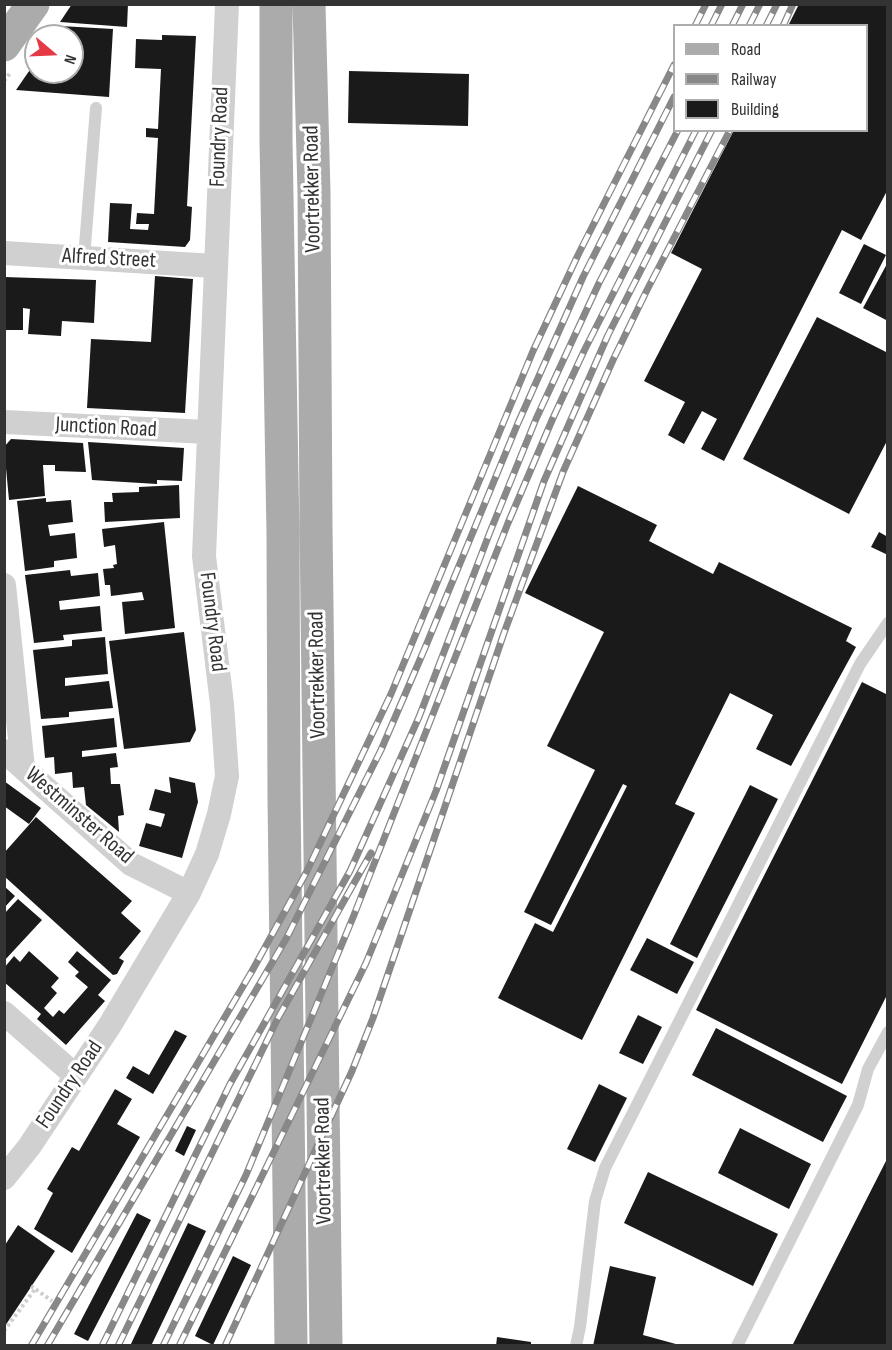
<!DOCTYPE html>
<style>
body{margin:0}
#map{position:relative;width:892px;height:1350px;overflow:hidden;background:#fff;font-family:"Sofia Sans Condensed",sans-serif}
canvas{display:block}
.frame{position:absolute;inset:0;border:6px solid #333;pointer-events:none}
.legend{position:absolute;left:673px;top:24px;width:195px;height:108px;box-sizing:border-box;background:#fff;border:2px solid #adadad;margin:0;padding:8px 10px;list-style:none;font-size:18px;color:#333}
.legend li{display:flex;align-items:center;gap:12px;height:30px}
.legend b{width:30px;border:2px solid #adadad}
.north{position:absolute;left:24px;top:24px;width:60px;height:60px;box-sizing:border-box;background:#fff;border:2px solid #adadad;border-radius:50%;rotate:109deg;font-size:16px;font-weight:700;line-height:24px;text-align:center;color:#333}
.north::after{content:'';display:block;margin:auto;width:21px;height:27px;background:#e63946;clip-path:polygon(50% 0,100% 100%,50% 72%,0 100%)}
</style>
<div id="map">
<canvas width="892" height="1350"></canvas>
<div class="frame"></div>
<ul class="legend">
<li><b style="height:8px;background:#ababab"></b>Road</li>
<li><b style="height:8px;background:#888"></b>Railway</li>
<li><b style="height:16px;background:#1a1a1a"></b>Building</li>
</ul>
<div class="north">N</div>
</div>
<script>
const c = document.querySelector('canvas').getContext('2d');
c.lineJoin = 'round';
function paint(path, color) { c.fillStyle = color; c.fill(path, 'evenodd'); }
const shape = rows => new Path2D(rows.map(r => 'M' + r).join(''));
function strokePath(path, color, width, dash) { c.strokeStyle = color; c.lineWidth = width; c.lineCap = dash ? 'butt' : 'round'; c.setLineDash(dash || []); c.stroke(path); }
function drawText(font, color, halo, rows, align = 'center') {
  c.font = font + ' "Sofia Sans Condensed",sans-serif'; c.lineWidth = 6; c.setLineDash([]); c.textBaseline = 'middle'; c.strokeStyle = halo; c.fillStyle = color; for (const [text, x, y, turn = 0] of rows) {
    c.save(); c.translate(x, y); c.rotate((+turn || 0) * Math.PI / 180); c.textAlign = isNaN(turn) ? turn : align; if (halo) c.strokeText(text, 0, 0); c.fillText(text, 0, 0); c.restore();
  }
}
paint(shape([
 [72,4,128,4,127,27,60,22],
 [799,4,888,4,888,189,861,240,842,230,724,461,701,449,717,419,702,411,684,444,668,435,685,402,644,381,702,269,671,253,734,130,867,130,867,26,788,26],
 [60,26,113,29,109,97,16,90,36,61,36,72,72,72,72,36,53,36],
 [162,35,196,36,187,206,192,207,190,240,185,247,108,242,110,203,132,204,130,229,148,230,149,224,136,224,137,213,154,214,158,138,146,137,146,128,158,129,161,69,135,68,136,39,162,40],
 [349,71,469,74,468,126,348,123],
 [864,244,886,255,861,304,839,293],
 [888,262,888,321,863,308],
 [155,276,193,279,185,413,87,408,91,339,151,342],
 [4,277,96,280,94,323,62,321,61,336,28,334,30,309,23,308,23,330,4,330],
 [817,317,888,353,888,439,849,514,743,459],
 [11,439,83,443,86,472,55,471,55,465,43,465,45,496,9,500,4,447],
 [88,442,184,448,182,481,157,480,157,484,92,480],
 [179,485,180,518,105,522,104,502,113,502,112,493,139,492,139,487],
 [578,486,657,525,649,541,713,574,719,562,852,628,846,641,856,647,791,766,756,749,773,715,730,693,675,804,695,813,582,1040,498,998,535,923,553,932,627,786,623,784,551,925,524,912,595,770,547,746,604,632,525,593],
 [46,498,46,502,71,500,73,522,48,525,50,536,75,533,77,558,54,561,54,567,25,571,17,501],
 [164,522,175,628,125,634,122,602,144,600,142,592,111,596,110,585,105,585,103,569,114,568,113,565,117,564,115,545,104,547,102,529],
 [879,532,888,537,888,555,871,547],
 [70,570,71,576,98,573,100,596,59,601,60,610,100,606,102,631,63,635,64,640,34,643,25,575],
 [184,632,196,730,190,742,124,749,109,641],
 [105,637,108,674,65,678,65,686,109,681,113,708,69,712,69,717,41,719,33,650,72,646,72,640],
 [862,682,888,695,888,993,842,1084,696,1010],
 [114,718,117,747,82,751,82,757,116,753,118,767,110,768,111,784,120,784,124,815,118,816,119,832,86,805,84,787,73,788,72,772,55,774,54,757,45,758,42,726],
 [169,777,195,783,198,802,182,858,139,846,146,823,161,827,165,814,149,810,155,789,171,793],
 [4,781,41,808,29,824,4,806],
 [750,785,778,799,697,958,670,944],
 [36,817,132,901,121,913,141,931,119,958,124,961,117,974,113,975,4,876,4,853],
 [4,886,15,896,4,908],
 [18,899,42,920,4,961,4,914],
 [647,938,694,962,677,994,630,970],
 [29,951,59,978,51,987,57,993,44,1008,53,1017,59,1010,64,1014,88,987,75,976,79,972,68,962,77,951,111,980,98,995,105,1001,66,1045,37,1019,41,1014,4,982,4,968,14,956,20,962],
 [638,1015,662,1027,643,1064,619,1053],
 [716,1028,847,1096,823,1142,692,1075],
 [175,1030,187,1036,153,1094,126,1078,133,1066,149,1075],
 [599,1084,627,1098,595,1162,567,1149],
 [115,1089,132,1099,117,1124,140,1137,72,1253,34,1229,53,1193,47,1189,72,1147,79,1151],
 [187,1126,196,1130,184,1156,175,1151],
 [740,1128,811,1164,789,1209,718,1173],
 [888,1157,888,1346,792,1346],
 [648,1172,778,1234,753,1286,624,1223],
 [137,1213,151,1220,88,1341,74,1334],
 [188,1223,206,1231,151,1346,130,1346],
 [18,1225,55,1251,5,1326,5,1245],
 [233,1256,251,1265,213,1345,195,1336],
 [610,1266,656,1277,643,1335,683,1346,593,1346],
 [497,1337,531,1342,531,1346,496,1346]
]), '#1a1a1a');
strokePath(shape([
 [4,81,11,72],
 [31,1286,52,1301],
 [4,1331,35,1289]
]), '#cdcdcd', 4, [3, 3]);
strokePath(shape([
 [84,258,96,108],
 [576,1346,580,1327,595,1201,605,1168,860,664,888,623],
 [737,1346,858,1105,868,1069,888,1032]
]), '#d0d0d0', 12);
strokePath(shape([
 [4,253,214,266],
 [4,422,207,432],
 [4,585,23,768],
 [4,751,131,864,189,893],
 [4,1013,76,1076],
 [4,1178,29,1147,110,1025,189,893,207,854,219,814,227,776,222,704,204,556,227,4]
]), '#d0d0d0', 24);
strokePath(shape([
 [276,4,276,140,283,533,284,798,291,1346],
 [309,4,314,193,316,525,326,1346],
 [4,45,33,4]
]), '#ababab', 33);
const rail = shape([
 [695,26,706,4],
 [711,26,722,4],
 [732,26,743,4],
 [749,26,760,4],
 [766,26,777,4],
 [783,26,793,4],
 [31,1346,252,971,306,873,391,694,533,351,578,255,674,65],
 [47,1346,286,939,381,750,425,648,518,423,583,277,674,97],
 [102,1346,230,1084,350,871,419,717,490,532,536,419,599,283,678,130],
 [118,1346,278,1018,371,853],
 [163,1346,246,1175,354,915,508,523,553,418,584,351,696,130],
 [179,1346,366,963,436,791,544,481,608,335,712,130],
 [225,1346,352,1071,373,1018,504,633,563,472,613,360,647,290,730,130]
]);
strokePath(rail, '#888', 7);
strokePath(rail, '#fff', 4.5, [14]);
drawText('22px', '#333', '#fff', [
 ["Foundry Road",220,137,-88],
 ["Voortrekker Road",313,189,-91],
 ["Alfred Street",109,259,3],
 ["Junction Road",106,428,3],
 ["Foundry Road",212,622,83],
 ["Voortrekker Road",318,675,-91],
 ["Westminster Road",79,816,41],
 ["Foundry Road",70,1085,-56],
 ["Voortrekker Road",324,1161,-91]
]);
</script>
